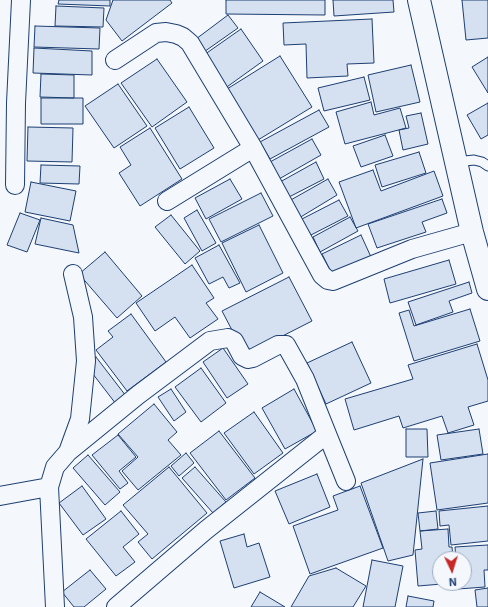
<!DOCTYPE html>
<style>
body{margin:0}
#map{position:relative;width:488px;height:607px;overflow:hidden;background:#f4f7fb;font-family:"Exo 2",sans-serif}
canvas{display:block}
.north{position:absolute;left:432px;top:551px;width:40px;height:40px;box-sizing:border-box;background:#f4f7fb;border:1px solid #9eadc5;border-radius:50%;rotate:176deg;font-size:11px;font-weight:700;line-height:16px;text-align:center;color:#1d3f73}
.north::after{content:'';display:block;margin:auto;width:14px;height:18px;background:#c62828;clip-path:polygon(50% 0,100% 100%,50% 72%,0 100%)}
</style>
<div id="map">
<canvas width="488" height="607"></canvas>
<div class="north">N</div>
</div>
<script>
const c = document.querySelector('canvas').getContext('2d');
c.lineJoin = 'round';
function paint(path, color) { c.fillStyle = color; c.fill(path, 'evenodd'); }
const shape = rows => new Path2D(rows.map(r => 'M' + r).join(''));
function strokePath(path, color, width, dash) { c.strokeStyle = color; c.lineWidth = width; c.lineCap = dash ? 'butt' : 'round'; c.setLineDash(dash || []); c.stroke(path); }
const building = shape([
 [59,0,110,0,110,6,58,4,59,0],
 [113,0,170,0,172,3,122,41,106,20,113,0],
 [226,0,325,0,325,15,226,14,226,0],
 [333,0,393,0,394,12,334,16,333,0],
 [462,0,488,0,488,38,466,40,462,0],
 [56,6,104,8,103,27,55,26,56,6],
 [228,15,238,28,201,54,192,42,228,15],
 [372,19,374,63,347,64,348,76,307,78,306,44,284,45,283,23,372,19],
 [35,26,100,28,99,49,34,47,35,26],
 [241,29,263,61,224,89,201,57,241,29],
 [34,48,92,51,92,75,33,73,34,48],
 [280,56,312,107,258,140,227,89,280,56],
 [488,57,488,93,472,67,488,57],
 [157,59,187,102,152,127,121,83,157,59],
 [411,65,420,102,376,112,368,75,411,65],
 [41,74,74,75,74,98,40,97,41,74],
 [364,77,370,100,324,111,318,88,364,77],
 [118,84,147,126,114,148,85,106,118,84],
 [41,98,83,98,83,124,41,124,41,98],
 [371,102,374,115,400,108,406,128,345,144,336,112,371,102],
 [488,103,488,135,481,139,467,115,488,103],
 [189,107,214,148,180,169,155,128,189,107],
 [319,110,329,127,270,159,260,142,319,110],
 [421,113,428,144,403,150,399,130,409,128,406,116,421,113],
 [28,127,73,128,72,162,27,161,28,127],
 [150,128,182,179,140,206,119,173,131,165,120,147,150,128],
 [385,135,393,156,361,167,353,146,385,135],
 [312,139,321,155,279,179,270,162,312,139],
 [419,152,426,173,382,187,375,165,419,152],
 [316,162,324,179,289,197,280,182,316,162],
 [41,165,80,166,79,184,40,183,41,165],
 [373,170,381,191,434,171,443,196,356,228,339,182,373,170],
 [230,179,242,199,206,219,195,198,230,179],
 [328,179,337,195,299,218,289,201,328,179],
 [31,182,76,191,70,221,25,212,31,182],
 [261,193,273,216,221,242,209,219,261,193],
 [442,199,447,213,422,222,426,232,377,248,368,224,442,199],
 [339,200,348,216,309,236,300,220,339,200],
 [197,210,216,243,202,251,184,218,197,210],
 [20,213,40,220,27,252,7,245,20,213],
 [171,215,200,251,185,264,155,227,171,215],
 [350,217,358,231,320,252,313,237,350,217],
 [41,218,73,225,79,253,35,244,41,218],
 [259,225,283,273,246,292,222,243,259,225],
 [361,235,371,257,333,276,322,254,361,235],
 [219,245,240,283,229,288,223,277,209,284,195,258,219,245],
 [105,252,142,296,117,318,79,274,105,252],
 [449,260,456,284,390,303,384,279,449,260],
 [192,265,214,298,206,303,218,319,190,338,175,317,155,331,136,303,192,265],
 [289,277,312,321,245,355,222,311,289,277],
 [469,282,472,293,449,301,453,312,416,325,408,302,469,282],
 [470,309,480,341,414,361,399,313,409,310,414,326,470,309],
 [131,314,166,362,127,391,96,350,113,337,108,331,131,314],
 [352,342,371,383,326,404,307,363,352,342],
 [477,344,488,380,488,401,468,407,474,425,448,433,442,416,403,428,399,416,354,430,345,399,413,379,408,365,477,344],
 [223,348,248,384,227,398,203,362,223,348],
 [96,357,126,396,116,404,86,365,96,357],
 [201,368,226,403,201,422,175,387,201,368],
 [171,389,186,412,174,421,158,397,171,389],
 [294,389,317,431,285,449,262,408,294,389],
 [154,404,177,432,168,440,181,455,138,490,122,471,138,457,118,434,154,404],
 [254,412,283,453,254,474,224,433,254,412],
 [406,429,427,429,428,457,406,457,406,429],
 [479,429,483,454,441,460,437,435,479,429],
 [219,431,255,478,226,500,190,453,219,431],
 [118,435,136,457,119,471,128,483,120,489,92,455,118,435],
 [186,453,194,463,179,476,171,466,186,453],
 [488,454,488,503,437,510,430,463,488,454],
 [88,455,120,492,105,505,73,468,88,455],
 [423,459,413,555,388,561,361,483,423,459],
 [169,467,207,513,152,559,138,542,148,534,123,505,169,467],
 [195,467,226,502,213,513,182,478,195,467],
 [317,474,330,507,289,524,275,491,317,474],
 [82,486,106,519,83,535,59,503,82,486],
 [360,486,383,548,310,574,293,526,338,510,333,496,360,486],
 [488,506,488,541,451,545,449,525,440,526,439,511,488,506],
 [121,511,139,534,123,547,135,562,116,576,86,539,121,511],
 [436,511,438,529,420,531,418,513,436,511],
 [448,529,449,547,452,547,453,559,440,559,440,583,454,583,418,586,415,550,422,549,420,531,448,529],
 [244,534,247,547,259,543,270,577,234,588,220,541,244,534],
 [488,545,488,570,484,570,485,587,458,589,457,583,464,583,464,559,456,559,455,547,488,545],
 [372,560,403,566,395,607,363,607,372,560],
 [336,568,366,586,353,607,291,607,309,576,336,568],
 [90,570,106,589,84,607,74,607,62,592,90,570],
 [488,588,488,607,477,607,475,590,488,588],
 [260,592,285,607,251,607,260,592],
 [408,596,434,601,433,607,406,607,408,596]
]);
paint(building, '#d5e0f0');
strokePath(building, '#1d3f73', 1);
const service = shape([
 [456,162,474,160,482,162,488,166]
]);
const minor = shape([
 [115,60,156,33,166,32,176,34,183,37,190,43,253,148,322,275,328,280,333,281,338,279,412,249,472,232],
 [15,185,16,103,21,0],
 [167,201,253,148],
 [327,434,346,481],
 [68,452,80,419,86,361,83,317,73,274],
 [0,496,49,487],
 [55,607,49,487,55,467,68,452,138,395,210,341,228,338,234,341,242,356,248,359,253,358,278,345,286,345,305,379,327,434,206,530,116,607]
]);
const tertiary = shape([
 [419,0,472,232,488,289]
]);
strokePath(service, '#1d3f73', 11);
strokePath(minor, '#1d3f73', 20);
strokePath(tertiary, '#1d3f73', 24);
strokePath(service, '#f4f7fb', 9);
strokePath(minor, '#f4f7fb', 18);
strokePath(tertiary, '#f4f7fb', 22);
</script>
